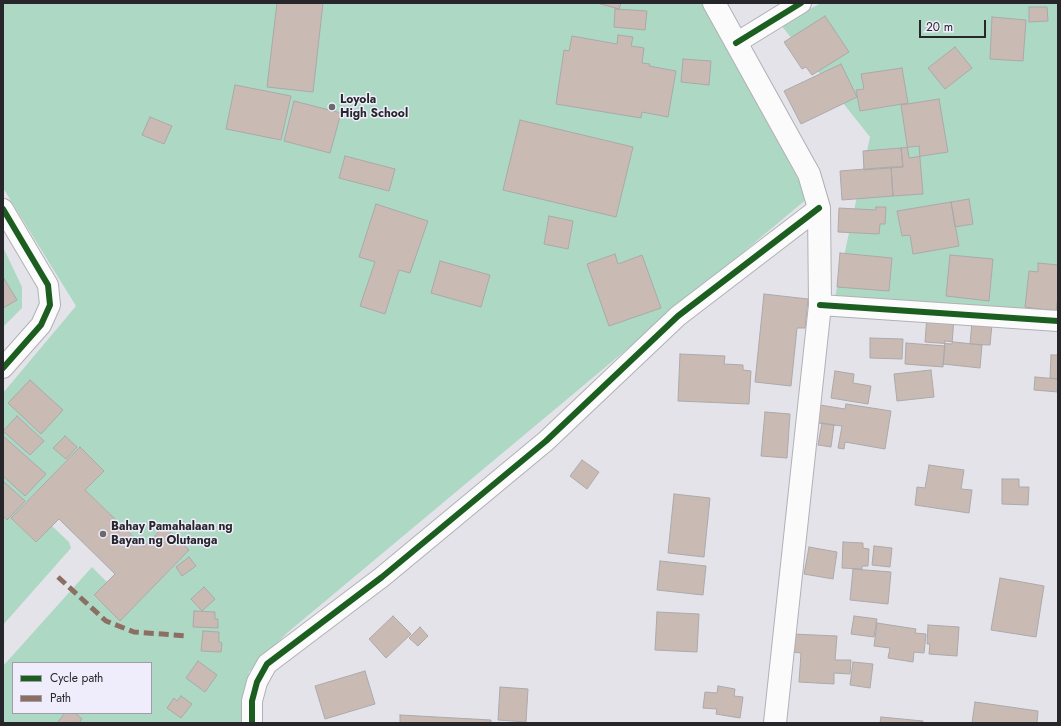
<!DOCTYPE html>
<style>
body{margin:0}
#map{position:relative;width:1061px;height:726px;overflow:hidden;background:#e4e3ea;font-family:Jost,sans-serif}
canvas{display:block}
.frame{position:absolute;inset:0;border:4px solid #27272b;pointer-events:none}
.legend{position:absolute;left:12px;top:662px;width:140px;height:52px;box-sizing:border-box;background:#efedfb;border:1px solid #9f9ea8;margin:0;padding:5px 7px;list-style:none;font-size:12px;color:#27272b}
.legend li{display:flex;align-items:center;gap:8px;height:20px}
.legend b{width:20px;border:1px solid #9f9ea8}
.scale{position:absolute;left:919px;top:20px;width:67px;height:18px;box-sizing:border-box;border:2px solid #27272b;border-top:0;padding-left:5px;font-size:12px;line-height:14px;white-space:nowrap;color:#27272b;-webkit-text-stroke:3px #efedfb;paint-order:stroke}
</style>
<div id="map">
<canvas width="1061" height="726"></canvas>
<div class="frame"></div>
<ul class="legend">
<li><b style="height:5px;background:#1b5e20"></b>Cycle path</li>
<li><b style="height:5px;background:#8d6e63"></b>Path</li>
</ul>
<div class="scale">20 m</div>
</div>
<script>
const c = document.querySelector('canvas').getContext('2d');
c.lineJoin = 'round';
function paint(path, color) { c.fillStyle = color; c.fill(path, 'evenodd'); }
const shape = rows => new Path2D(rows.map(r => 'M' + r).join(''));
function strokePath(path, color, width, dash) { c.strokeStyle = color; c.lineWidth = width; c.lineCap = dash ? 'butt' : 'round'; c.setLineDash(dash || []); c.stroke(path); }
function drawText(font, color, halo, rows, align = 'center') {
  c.font = font + ' Jost,sans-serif'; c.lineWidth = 3; c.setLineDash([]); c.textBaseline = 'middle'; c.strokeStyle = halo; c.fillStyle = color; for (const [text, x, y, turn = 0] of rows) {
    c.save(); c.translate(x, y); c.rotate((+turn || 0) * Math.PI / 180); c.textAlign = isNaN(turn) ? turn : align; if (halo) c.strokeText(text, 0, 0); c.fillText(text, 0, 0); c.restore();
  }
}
paint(shape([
 [3,3,705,3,808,198,287,633,249,672,244,723,3,723,3,666,92,567,107,582,94,596,120,620,189,550,164,526,144,547,85,490,104,471,80,447,11,518,36,542,52,526,69,542,71,548,3,625,3,393,76,306,3,188],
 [13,663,151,663,151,713,13,713],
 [821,3,1058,3,1058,312,835,297,870,137,781,25],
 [3,247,22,287,22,308,3,327]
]), '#add8c4');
const building = shape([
 [277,3,323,3,313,92,267,87,277,3],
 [597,3,621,3,619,9,597,3],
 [1029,7,1047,7,1048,21,1029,22,1029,7],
 [615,9,647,11,645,30,614,27,615,9],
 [825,16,849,52,812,75,806,67,802,69,784,42,825,16],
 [992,17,1026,20,1023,61,990,59,992,17],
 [618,35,633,37,631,46,644,48,642,63,650,64,649,66,676,71,668,117,642,112,641,118,556,104,564,50,569,51,572,36,617,44,618,35],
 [955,47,972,68,945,89,928,68,955,47],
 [683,59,711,61,709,85,681,82,683,59],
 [841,64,857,97,801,124,784,91,841,64],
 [902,68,908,103,860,111,856,90,864,89,861,74,902,68],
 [235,85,291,96,281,140,226,129,235,85],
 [939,99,948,152,909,158,901,105,939,99],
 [294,101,341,113,330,153,284,141,294,101],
 [150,117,172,126,164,144,142,135,150,117],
 [520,120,633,147,616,217,503,190,520,120],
 [919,146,923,194,893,196,891,167,903,167,901,148,919,146],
 [901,148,903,167,864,170,863,151,901,148],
 [345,156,395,169,389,191,339,178,345,156],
 [891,167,893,196,842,200,840,171,891,167],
 [969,199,973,224,955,227,951,202,969,199],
 [951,202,959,246,913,254,910,235,902,236,897,211,951,202],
 [376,204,428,221,410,273,399,270,385,314,360,306,375,262,359,257,376,204],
 [876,207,886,207,885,224,880,224,879,234,838,232,839,208,876,210,876,207],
 [549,216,573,221,568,249,544,244,549,216],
 [840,253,892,258,889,291,837,287,840,253],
 [615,254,618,264,642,255,661,308,609,326,587,264,615,254],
 [950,255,993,259,989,301,946,296,950,255],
 [440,261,490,275,481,307,431,293,440,261],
 [1038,263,1058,265,1058,297,1056,311,1025,307,1029,271,1038,272,1038,263],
 [3,277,17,300,3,308,3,277],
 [764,294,808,299,805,328,797,328,791,386,755,382,764,294],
 [927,316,954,318,952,344,925,342,927,316],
 [972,322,992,324,990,345,970,344,972,322],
 [870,338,903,339,902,359,870,358,870,338],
 [945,341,982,345,980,368,943,364,945,341],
 [906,343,945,346,943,367,905,364,906,343],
 [680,354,725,356,724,364,743,365,743,370,751,371,749,404,678,401,680,354],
 [1051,355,1058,355,1058,379,1050,378,1051,355],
 [931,370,934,397,897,401,894,374,931,370],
 [835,371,854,374,853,383,871,386,868,404,831,398,835,371],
 [1035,377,1058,379,1058,392,1034,390,1035,377],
 [30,380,63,410,41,434,8,403,30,380],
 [846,404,891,411,885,449,845,442,844,449,838,448,842,426,818,423,820,405,845,409,846,404],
 [765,412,790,414,787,458,761,456,765,412],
 [17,416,44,441,30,455,3,431,17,416],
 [822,423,834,425,831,447,818,445,822,423],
 [3,436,46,474,25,496,3,476,3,436],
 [65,436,77,447,66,459,53,448,65,436],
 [80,447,104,471,85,490,144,547,164,526,189,550,120,621,94,595,115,574,59,519,36,542,11,518,80,447],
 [582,460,599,472,587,489,570,476,582,460],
 [929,465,964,470,961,489,972,490,969,513,915,505,917,487,925,488,929,465],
 [1002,479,1019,479,1019,487,1029,487,1028,505,1002,504,1002,479],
 [3,481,25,501,7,520,3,516,3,481],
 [674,494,710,498,704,557,668,553,674,494],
 [843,542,863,543,863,548,869,549,868,566,862,566,862,569,842,568,843,542],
 [874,546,892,548,890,567,872,565,874,546],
 [809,547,837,552,833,579,804,574,809,547],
 [189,557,196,566,182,576,176,567,189,557],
 [660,561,706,566,703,595,657,590,660,561],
 [853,569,891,572,888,604,850,600,853,569],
 [1000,578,1044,586,1036,637,991,630,1000,578],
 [204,587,215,599,202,611,191,599,204,587],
 [194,611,215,612,215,619,218,619,218,628,193,627,194,611],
 [657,612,699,614,697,652,655,650,657,612],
 [393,616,411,634,386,658,369,639,393,616],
 [854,616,877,619,874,637,851,634,854,616],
 [877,623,916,629,915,633,926,634,924,653,914,652,913,662,888,658,890,648,874,646,877,623],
 [928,625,959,627,957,656,929,654,930,644,927,644,928,625],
 [420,627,428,636,418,646,409,638,420,627],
 [203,631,219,632,219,642,222,643,221,652,201,651,203,631],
 [792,634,837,636,835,660,851,660,850,674,834,673,834,684,799,682,801,653,791,652,792,634],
 [198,661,217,675,205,692,186,678,198,661],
 [853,662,873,664,870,688,850,685,853,662],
 [365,671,375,704,325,719,315,686,365,671],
 [718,686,735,689,734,696,743,697,740,718,716,714,717,709,703,708,705,692,717,693,718,686],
 [500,687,528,689,526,722,498,720,500,687],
 [181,696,192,704,181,718,167,708,174,698,177,701,181,696],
 [975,702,1038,711,1037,723,972,723,975,702],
 [65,713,75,713,82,719,79,723,57,723,65,713],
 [400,715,491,720,491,723,400,723,400,715],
 [881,717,923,721,923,723,880,723,881,717]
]);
paint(building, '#cabab4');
strokePath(building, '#aba9aa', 1);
const minor = shape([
 [736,43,801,3],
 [3,209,48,285,50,305,41,325,3,368],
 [820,305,1058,321],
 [252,723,252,701,257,682,267,664,382,577,546,441,678,316,819,208]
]);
const secondary = shape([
 [714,3,809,174,819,208,820,305,775,723]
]);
strokePath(minor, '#b1b0b6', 22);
strokePath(secondary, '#b1b0b6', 24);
strokePath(minor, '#fbfbfc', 20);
strokePath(secondary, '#fbfbfc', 22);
strokePath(shape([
 [58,577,106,621,134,632,188,636]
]), '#8d6e63', 5, [10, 5]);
strokePath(shape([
 [736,43,801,3],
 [3,209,48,285,50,305,41,325,3,368],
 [820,305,1058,321],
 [252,723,252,701,257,682,267,664,382,577,546,441,678,316,819,208]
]), '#1b5e20', 6);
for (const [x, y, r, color] of [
 [332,107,4,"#69696e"],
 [103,534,4,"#69696e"]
]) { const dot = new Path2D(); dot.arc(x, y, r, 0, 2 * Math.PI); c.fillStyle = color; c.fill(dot); strokePath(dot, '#efedfb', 1.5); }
drawText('bold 12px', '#27272b', '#efedfb', [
 ["Loyola",340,100],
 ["High School",340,114],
 ["Bahay Pamahalaan ng",111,527],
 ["Bayan ng Olutanga",111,541]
], 'left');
</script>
